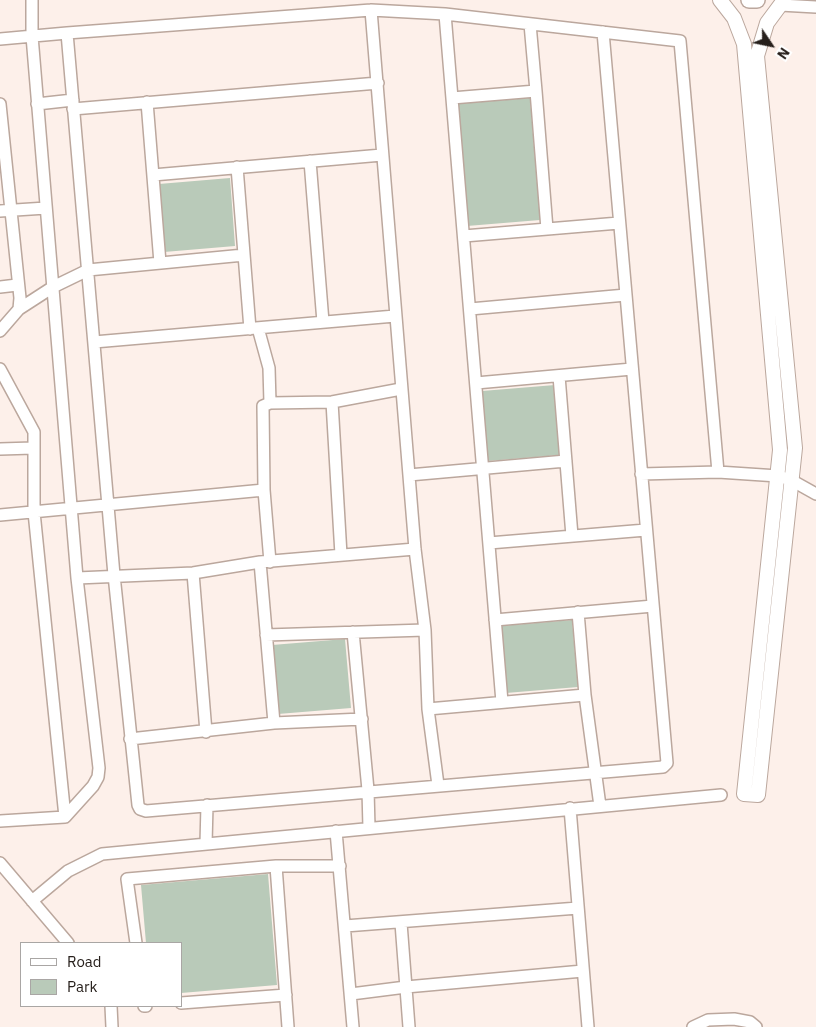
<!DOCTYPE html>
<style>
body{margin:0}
#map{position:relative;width:816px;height:1027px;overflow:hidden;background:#fdf0ea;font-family:"IBM Plex Sans",sans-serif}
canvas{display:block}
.legend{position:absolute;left:20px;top:942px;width:162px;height:65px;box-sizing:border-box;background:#fff;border:1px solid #a9a6a4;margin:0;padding:6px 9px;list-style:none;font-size:15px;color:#27201c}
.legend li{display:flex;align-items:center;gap:10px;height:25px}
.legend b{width:25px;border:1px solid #a9a6a4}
.north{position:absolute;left:746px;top:20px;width:50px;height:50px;-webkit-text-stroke:4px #fff;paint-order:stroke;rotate:124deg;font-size:14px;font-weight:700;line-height:20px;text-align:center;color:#27201c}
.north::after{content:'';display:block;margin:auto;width:18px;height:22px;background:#27201c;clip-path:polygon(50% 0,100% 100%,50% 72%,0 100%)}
</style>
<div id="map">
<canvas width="816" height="1027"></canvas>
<ul class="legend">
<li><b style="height:6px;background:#fff"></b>Road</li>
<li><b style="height:14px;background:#b9cab9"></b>Park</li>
</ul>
<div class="north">N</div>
</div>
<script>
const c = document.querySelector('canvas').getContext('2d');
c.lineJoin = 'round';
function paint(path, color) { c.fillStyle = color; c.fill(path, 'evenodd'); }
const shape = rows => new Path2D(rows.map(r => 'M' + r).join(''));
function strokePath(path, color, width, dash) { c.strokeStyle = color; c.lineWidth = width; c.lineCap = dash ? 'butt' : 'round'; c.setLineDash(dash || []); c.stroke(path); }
paint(shape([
 [530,98,540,220,467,226,457,104],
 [230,178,235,246,164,252,159,184],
 [555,385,560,455,488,461,482,391],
 [572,620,578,687,506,693,501,626],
 [345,639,351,708,278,714,272,645],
 [268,874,277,985,181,993,181,943,146,943,141,885]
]), '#b9cab9');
const minor = shape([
 [32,0,32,36,77,578,99,768,98,777,93,786,65,817],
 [780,5,816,7],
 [371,10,415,549,425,630,428,709,438,785],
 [445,14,502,702],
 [530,24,536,91],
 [603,32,667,763,663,767,146,811,140,809,138,805,114,575,67,33,371,10,445,14,680,41,718,472],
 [0,39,67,33],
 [452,98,536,91,547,229],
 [147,102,160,263],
 [0,104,20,298,19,309,0,331],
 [37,104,73,100],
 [73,109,378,83],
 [310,161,323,322],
 [237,167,250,329],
 [153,175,382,155],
 [0,211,46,208],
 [464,236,619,223],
 [0,287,17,285],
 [19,309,53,287,88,270,244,255],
 [470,309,626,295],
 [258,328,269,368,270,403],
 [94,342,395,316],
 [0,369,34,432,34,512,65,817,0,821],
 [559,376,572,536],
 [476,383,632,369],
 [332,402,341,555],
 [0,449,33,448],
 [641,474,718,472,778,476,791,480,816,494],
 [409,475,566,461],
 [0,515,264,490],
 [489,543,646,530],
 [260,562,274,723],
 [270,562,264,490,263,406,270,403,332,402,401,389],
 [193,573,206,732],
 [77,578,193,573,260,562,415,549],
 [578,612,585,695,600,806],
 [495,620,653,606],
 [353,632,368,790,369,828],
 [266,635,425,630],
 [428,709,585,695],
 [130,739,274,723,362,719],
 [570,808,588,1027],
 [336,831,353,1027],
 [206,844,207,805],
 [0,863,68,943],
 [276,866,288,1027],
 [32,901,68,871,102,854,721,795],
 [401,923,409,1027],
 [345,926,578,908],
 [136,943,127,879,276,866,340,866],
 [351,994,406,987,583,971],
 [181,1003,286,995],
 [111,1006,112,1027],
 [144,1006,146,1006],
 [693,1027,708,1020,734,1019,750,1022,756,1027]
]);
const tertiary = shape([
 [720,0,734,18,744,44,780,450,744,794,758,795,795,448,757,56,767,23,784,0]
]);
const secondary = shape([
 [749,0,757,0]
]);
strokePath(minor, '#bba79d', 14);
strokePath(tertiary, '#bba79d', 16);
strokePath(secondary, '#bba79d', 18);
strokePath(minor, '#fff', 11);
strokePath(tertiary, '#fff', 14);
strokePath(secondary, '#fff', 15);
</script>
